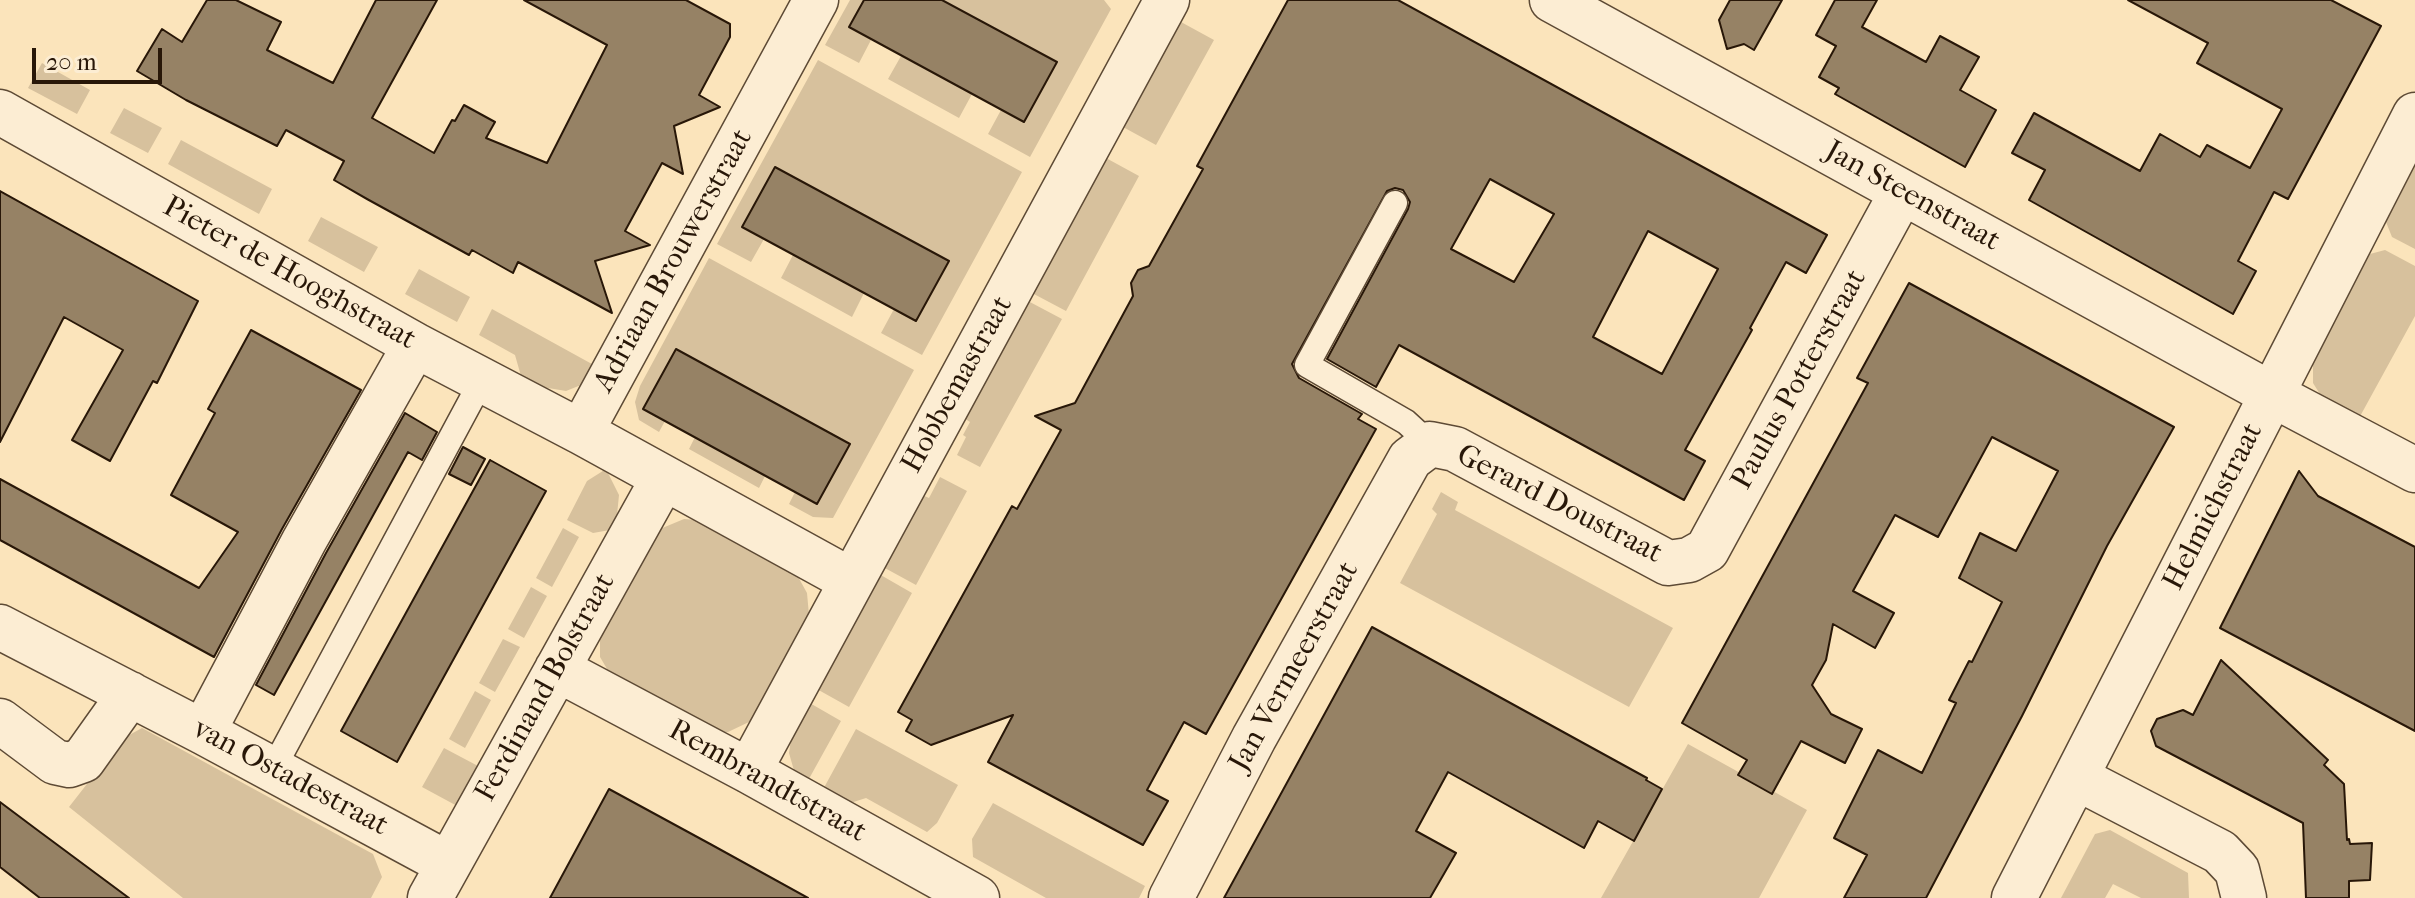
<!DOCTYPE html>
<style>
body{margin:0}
#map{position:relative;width:2415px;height:898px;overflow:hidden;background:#fbe4bb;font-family:"IM FELL French Canon",serif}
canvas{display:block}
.scale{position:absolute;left:32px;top:48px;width:130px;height:36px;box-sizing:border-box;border:4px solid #281708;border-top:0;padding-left:10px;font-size:24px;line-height:28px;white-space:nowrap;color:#281708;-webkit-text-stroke:6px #fcedd3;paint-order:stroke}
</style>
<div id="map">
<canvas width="2415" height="898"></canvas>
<div class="scale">20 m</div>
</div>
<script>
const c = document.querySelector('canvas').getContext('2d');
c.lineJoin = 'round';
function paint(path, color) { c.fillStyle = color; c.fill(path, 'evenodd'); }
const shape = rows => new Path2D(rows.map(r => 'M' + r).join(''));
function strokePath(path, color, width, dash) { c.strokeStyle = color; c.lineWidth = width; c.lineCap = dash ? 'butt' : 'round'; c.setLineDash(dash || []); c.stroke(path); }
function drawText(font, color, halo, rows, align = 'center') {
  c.font = font + ' "IM FELL French Canon",serif'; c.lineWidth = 8; c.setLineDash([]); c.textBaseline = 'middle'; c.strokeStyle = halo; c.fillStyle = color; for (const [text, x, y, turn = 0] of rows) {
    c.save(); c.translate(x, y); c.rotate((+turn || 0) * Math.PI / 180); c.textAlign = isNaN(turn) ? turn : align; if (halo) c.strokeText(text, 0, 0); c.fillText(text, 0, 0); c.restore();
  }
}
paint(shape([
 [850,0,864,0,849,27,871,40,859,63,825,45],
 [942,0,1104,0,1111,9,1030,157,988,134,1001,110,1024,122,1056,62],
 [1181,22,1214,40,1156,145,1123,127],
 [901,56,972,94,959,118,888,79],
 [818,60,1022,172,922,355,881,333,894,309,916,321,948,261,862,214,775,167,764,239,751,262,717,244],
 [42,63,90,90,77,114,28,88],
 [124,108,162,128,148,153,110,133],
 [181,140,272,189,259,214,168,164],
 [1106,158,1139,176,1066,311,1032,293],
 [2415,166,2415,249,2392,237,2386,222],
 [321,217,378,247,364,272,308,241],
 [2385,250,2415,266,2415,316,2358,420,2323,399,2313,383,2313,361,2370,254],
 [793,255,864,293,852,317,781,278],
 [709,258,914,370,833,518,813,517,789,504,795,492,644,409,665,421,659,432,639,420,635,402,640,386],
 [419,269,470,297,457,322,405,294],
 [1028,301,1062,319,980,467,957,455,966,437,963,435,970,422,964,418],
 [492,309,601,369,586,383,566,391,542,387,521,376,515,355,479,335],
 [695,437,765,476,759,488,689,449],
 [606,469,619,495,617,515,610,530,593,533,567,520,587,481],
 [940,477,967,491,916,585,883,567,922,495,929,498],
 [1441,492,1458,502,1455,510,1673,628,1629,707,1400,583,1437,514,1432,509],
 [684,519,697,520,796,573,807,593,809,615,756,715,749,722,728,732,713,733,613,679,600,657,600,634,660,529],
 [563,528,579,537,552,587,536,578],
 [879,574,912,593,849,707,815,688],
 [531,587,547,596,524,638,508,629],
 [503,639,520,647,495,692,479,683],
 [475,691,491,700,465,748,449,739],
 [808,702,841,721,805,786,795,774,789,753,792,732],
 [142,728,373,854,382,877,371,898,183,898,69,807,122,739],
 [856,729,958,785,937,823,927,832,866,798,841,806,820,795],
 [1688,744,1807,810,1759,898,1601,898],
 [444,748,478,766,479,770,459,807,422,787],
 [993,803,1145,886,1139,898,1046,898,973,857,972,839],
 [2110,830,2188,873,2189,898,2141,898,2113,884,2105,898,2061,898,2095,834]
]), '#d7c19d');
const building = shape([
 [207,0,236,0,281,22,267,50,333,83,376,0,437,0,372,118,434,153,452,120,455,121,464,105,495,122,486,138,547,163,607,45,524,0,686,0,730,24,730,37,699,95,720,107,674,126,683,174,662,163,625,231,650,245,595,261,612,313,518,262,513,273,472,250,469,255,367,199,334,180,344,161,286,130,277,146,186,100,137,71,162,29,182,42,207,0],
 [864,0,942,0,1057,62,1024,122,849,27,864,0],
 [1288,0,1398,0,1827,235,1806,273,1786,262,1750,328,1752,330,1685,450,1705,461,1684,500,1399,345,1376,387,1327,359,1408,209,1410,202,1403,190,1395,188,1387,191,1292,364,1299,378,1362,414,1358,419,1376,429,1206,734,1184,722,1147,790,1168,801,1143,845,988,762,1013,715,931,745,906,731,912,720,898,712,1012,506,1017,509,1061,430,1035,416,1075,403,1133,296,1131,283,1138,270,1149,266,1203,169,1197,166,1288,0],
 [1490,179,1554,214,1514,282,1451,249,1490,179],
 [1648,231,1718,269,1662,374,1593,337,1648,231],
 [1730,0,1782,0,1754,50,1744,44,1727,49,1719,20,1730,0],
 [1835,0,1877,0,1862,27,1926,62,1940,36,1979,57,1960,90,1996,110,1965,167,1835,94,1839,88,1819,77,1836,46,1816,35,1835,0],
 [2128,0,2331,0,2381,26,2288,199,2274,192,2238,261,2256,271,2233,314,2029,200,2045,170,2012,153,2034,113,2140,171,2160,134,2200,157,2207,145,2250,168,2282,109,2197,63,2208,43,2128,0],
 [775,167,949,261,916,321,742,227,775,167],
 [0,191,198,301,157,383,153,381,110,461,72,440,123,350,64,317,0,442,0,191],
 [1909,283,2174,427,2107,546,2022,716,1926,898,1844,898,1867,855,1834,838,1878,750,1922,773,1956,703,1949,700,1969,661,1972,662,2002,602,1959,578,1980,533,2016,551,2058,471,1992,437,1938,537,1895,515,1853,591,1894,613,1875,648,1833,624,1826,660,1812,685,1831,714,1862,729,1845,763,1801,741,1772,794,1738,775,1747,760,1682,723,1868,383,1857,378,1909,283],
 [251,330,361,390,282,529,214,657,0,540,0,479,199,588,238,532,171,495,215,413,208,409,251,330],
 [676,349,850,444,817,504,643,409,676,349],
 [405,413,437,432,422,460,408,452,274,695,256,685,326,553,405,413],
 [463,447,485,459,471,485,449,474,463,447],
 [490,460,546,491,397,762,341,731,490,460],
 [2299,471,2318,496,2415,547,2415,731,2220,628,2299,471],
 [1372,627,1647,778,1646,780,1662,789,1634,841,1598,821,1584,848,1448,772,1416,831,1456,853,1430,898,1224,898,1372,627],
 [2221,660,2328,760,2324,765,2344,784,2347,840,2349,839,2350,844,2372,843,2370,880,2349,881,2349,898,2306,898,2303,823,2156,746,2151,731,2157,719,2183,710,2193,715,2221,660],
 [609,789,712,845,808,898,550,898,609,789],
 [0,802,36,829,129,898,40,898,0,867,0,802]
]);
paint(building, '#968265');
strokePath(building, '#281708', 2);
const lane = shape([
 [1395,203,1307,365,1406,422,1430,444],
 [273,769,482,380]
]);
const street = shape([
 [816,0,581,432,852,581],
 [1552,0,2271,394,2415,470],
 [0,112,415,345,581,432],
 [0,627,203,732,448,864],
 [557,669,749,771,977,898],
 [0,721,55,762,69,765,83,760,130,694],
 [203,732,304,541,415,345],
 [749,771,1167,0],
 [2077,778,2220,852,2237,870,2244,898],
 [430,898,663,479],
 [1171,898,1254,738,1410,459,1430,444,1455,449,1668,563,1689,560,1707,550,1902,192],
 [2014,898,2415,115]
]);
strokePath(lane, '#5d4a35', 27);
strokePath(street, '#5d4a35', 47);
strokePath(lane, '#fcedd3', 24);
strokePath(street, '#fcedd3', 44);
drawText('30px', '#281708', '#fcedd3', [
 ["Jan Steenstraat",1912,197,29],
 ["Adriaan Brouwerstraat",674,261,-61],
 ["Pieter de Hooghstraat",289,274,29],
 ["Paulus Potterstraat",1800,380,-61],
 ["Hobbemastraat",958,385,-61],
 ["Gerard Doustraat",1559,505,27],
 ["Helmichstraat",2214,507,-63],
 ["Jan Vermeerstraat",1295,667,-61],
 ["Ferdinand Bolstraat",546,688,-61],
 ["van Ostadestraat",290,778,28],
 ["Rembrandtstraat",767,782,29]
]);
</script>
